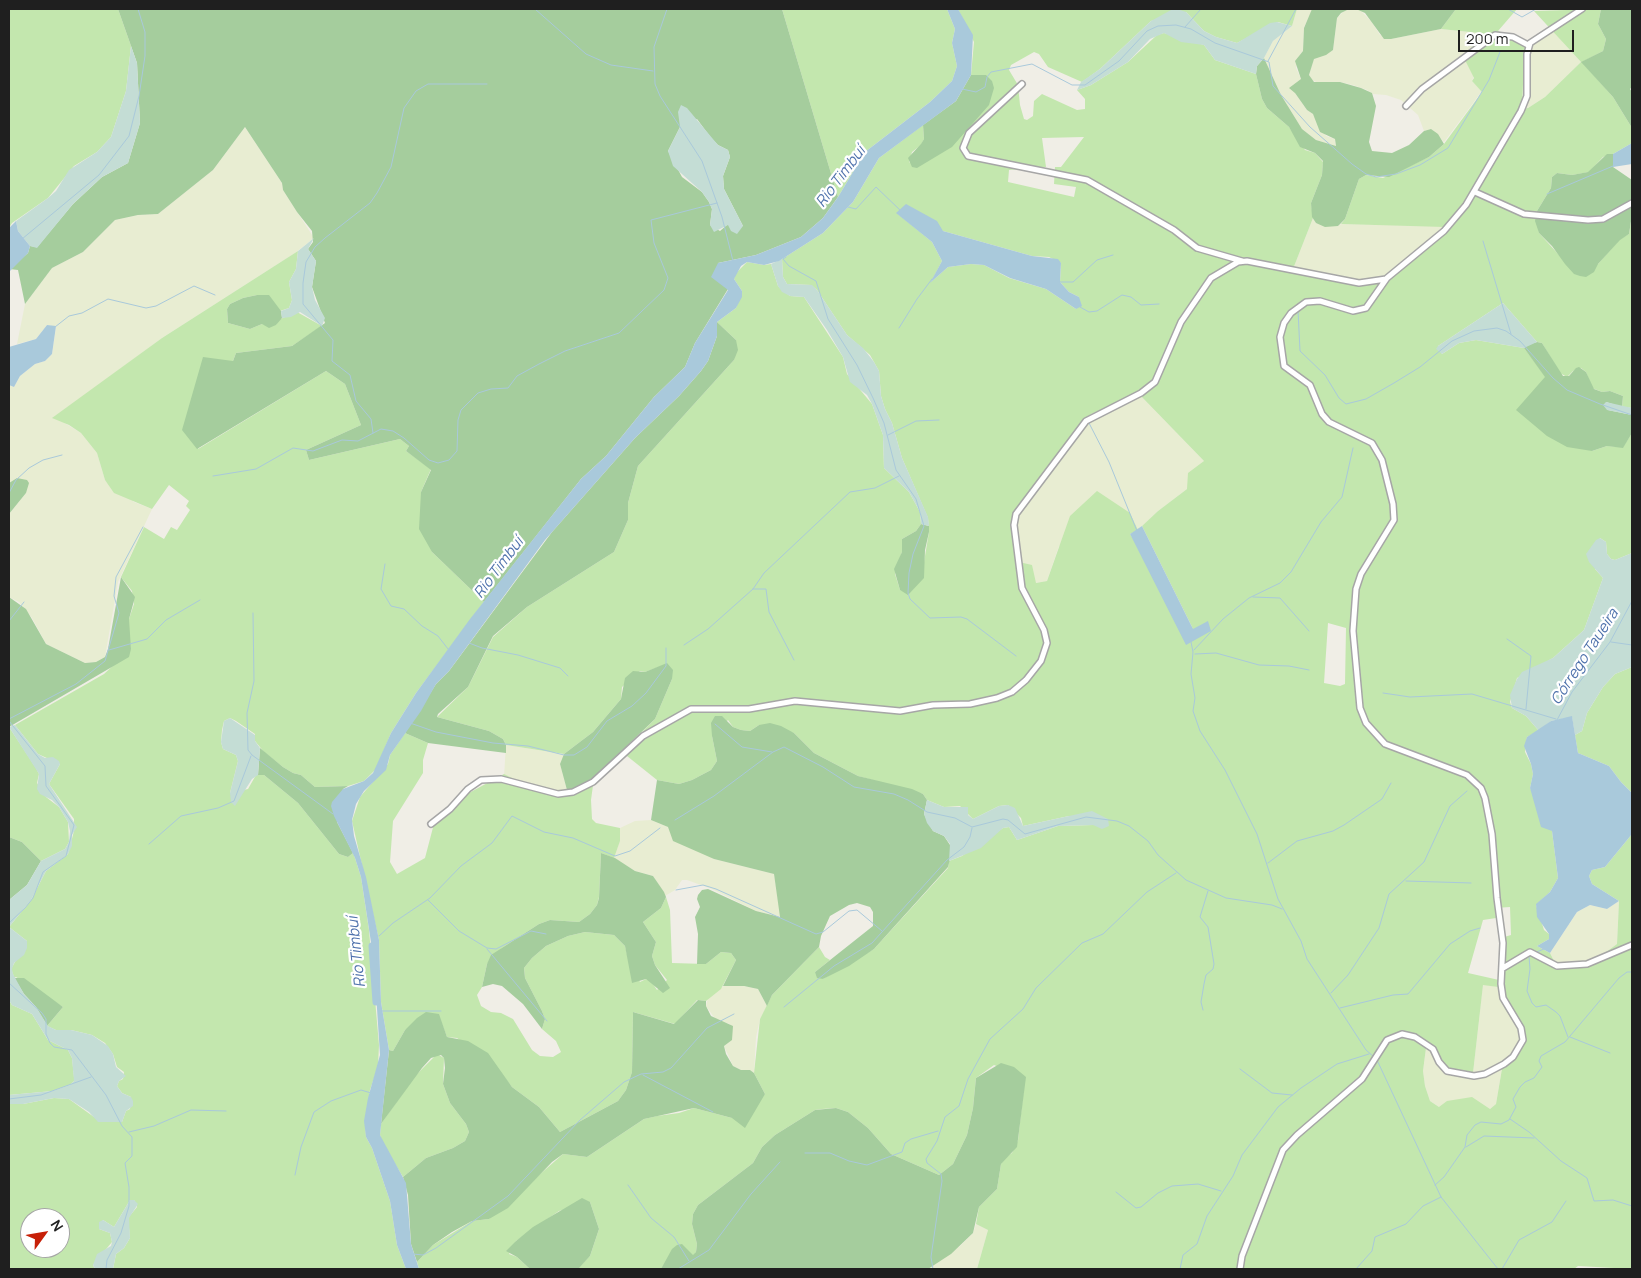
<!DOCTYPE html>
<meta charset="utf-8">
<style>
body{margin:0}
#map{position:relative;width:1641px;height:1278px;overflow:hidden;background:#f0eee6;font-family:Manrope,sans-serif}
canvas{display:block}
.frame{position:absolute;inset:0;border:10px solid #1f1f1f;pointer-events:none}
.north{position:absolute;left:20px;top:1208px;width:50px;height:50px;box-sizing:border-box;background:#fff;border:1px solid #a5a5a5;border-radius:50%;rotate:58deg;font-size:14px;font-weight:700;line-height:20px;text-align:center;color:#1f1f1f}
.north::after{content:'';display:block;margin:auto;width:18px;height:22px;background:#c72008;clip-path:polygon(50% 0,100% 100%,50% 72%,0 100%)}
.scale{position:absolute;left:1458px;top:30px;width:116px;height:22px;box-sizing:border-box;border:2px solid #1f1f1f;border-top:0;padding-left:6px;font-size:15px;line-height:18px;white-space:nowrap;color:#1f1f1f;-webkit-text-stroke:4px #fff;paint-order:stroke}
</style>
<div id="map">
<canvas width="1641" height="1278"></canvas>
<div class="frame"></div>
<div class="north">N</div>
<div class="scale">200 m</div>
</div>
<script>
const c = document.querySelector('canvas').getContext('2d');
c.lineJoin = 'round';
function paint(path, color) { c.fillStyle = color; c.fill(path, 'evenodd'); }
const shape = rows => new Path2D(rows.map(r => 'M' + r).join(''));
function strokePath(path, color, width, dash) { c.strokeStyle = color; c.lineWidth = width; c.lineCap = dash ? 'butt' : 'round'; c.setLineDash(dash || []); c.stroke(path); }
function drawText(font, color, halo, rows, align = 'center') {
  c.font = font + ' Manrope,sans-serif'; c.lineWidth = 4.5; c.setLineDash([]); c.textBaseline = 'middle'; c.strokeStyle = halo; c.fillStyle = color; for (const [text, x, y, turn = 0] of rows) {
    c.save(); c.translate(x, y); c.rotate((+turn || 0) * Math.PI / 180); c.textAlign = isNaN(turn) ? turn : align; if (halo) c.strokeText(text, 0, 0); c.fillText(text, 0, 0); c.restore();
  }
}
paint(shape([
 [1297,9,1313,9,1304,27,1303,51,1299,56,1296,68,1301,79,1295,93,1307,110,1313,114,1326,136,1335,139,1336,146,1316,140,1302,129,1281,95,1264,58,1273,41,1292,26],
 [1345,10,1360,10,1371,21,1380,35,1391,39,1441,29,1489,34,1472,81,1482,91,1444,142,1431,129,1424,131,1418,115,1401,100,1386,95,1373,94,1367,90,1353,85,1340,82,1322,84,1311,80,1309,75,1314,58,1333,50,1337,18],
 [1550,28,1581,62,1545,97,1528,108,1522,109,1524,59,1527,46],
 [245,127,282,183,283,190,314,238,295,253,162,338,111,376,58,419,81,433,97,453,105,480,134,502,152,509,118,582,105,657,96,662,85,663,46,644,32,618,19,602,9,597,9,514,26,493,17,478,9,483,9,385,14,387,20,376,35,364,45,361,52,354,56,327,47,325,36,339,17,344,25,304,52,268,83,252,115,220,138,215,158,214,213,170],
 [1313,218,1316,223,1338,226,1341,224,1445,226,1380,280,1360,282,1293,269],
 [1138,393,1204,461,1187,489,1158,511,1138,530,1130,513,1059,546,1047,581,1036,583,1019,562,1015,516,1077,428,1091,414],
 [506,745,564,754,560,764,567,790,555,791,524,784,504,776],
 [651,820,668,827,714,859,774,874,781,917,756,911,712,889,687,880,682,880,675,890,665,896,653,876,635,871,614,858,620,840,620,828,635,821],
 [1619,901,1617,944,1594,961,1556,965,1550,953,1577,912,1590,905,1607,909],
 [1483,984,1498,987,1505,1008,1518,1024,1521,1036,1518,1044,1503,1063,1496,1104,1490,1109,1439,1107,1430,1101,1425,1086,1423,1071,1426,1048,1427,1045,1473,1073],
 [725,985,744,986,758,989,767,1006,760,1019,756,1037,754,1073,750,1070,741,1070,733,1066,724,1046,730,1041,730,1024,716,1020,706,1006,708,998],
 [976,1224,988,1230,977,1269,928,1269,960,1246,973,1233]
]), '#e8edd2');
paint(shape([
 [9,9,118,9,131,46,126,91,111,137,97,152,74,166,48,198,12,223,9,228],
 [782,9,947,9,955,29,952,43,957,66,952,81,930,102,865,152,838,197],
 [958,9,1297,9,1292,26,1278,22,1237,43,1216,37,1204,31,1186,12,1151,21,1100,69,1082,82,1048,67,1039,54,1034,52,1011,65,1009,70,1018,85,1020,105,1024,119,1027,120,1033,116,1034,101,1042,94,1077,110,1085,109,1085,99,1077,90,1091,85,1128,62,1157,35,1164,33,1204,45,1215,60,1256,74,1262,99,1267,108,1289,127,1305,150,1315,153,1323,162,1322,175,1311,203,1313,218,1293,269,1360,282,1380,280,1445,227,1341,224,1345,219,1359,179,1366,175,1383,178,1429,157,1444,144,1482,92,1472,81,1474,78,1464,58,1488,40,1489,34,1441,29,1456,9,1517,9,1498,31,1515,38,1527,46,1524,59,1522,109,1528,108,1545,97,1581,62,1534,11,1601,9,1598,24,1606,39,1603,51,1582,62,1613,97,1632,128,1632,143,1613,154,1603,157,1589,172,1572,175,1557,173,1552,177,1551,188,1537,211,1539,233,1559,255,1598,264,1620,239,1629,234,1632,215,1632,408,1622,407,1623,396,1610,391,1602,392,1592,388,1586,372,1581,368,1573,371,1567,377,1560,373,1542,343,1537,342,1503,303,1438,346,1442,354,1459,343,1476,340,1524,348,1546,377,1592,451,1607,446,1623,447,1632,433,1632,553,1615,560,1611,559,1607,554,1606,542,1600,538,1595,569,1603,578,1584,630,1553,658,1517,678,1510,702,1512,708,1526,716,1539,731,1527,737,1525,752,1531,764,1533,774,1530,788,1552,831,1558,878,1550,892,1536,905,1544,930,1549,934,1549,939,1537,946,1550,953,1556,965,1594,961,1617,944,1619,901,1592,884,1589,876,1592,870,1605,867,1632,834,1632,1269,1578,1266,1574,1269,977,1269,988,1230,976,1224,979,1207,997,1189,1001,1164,1003,1159,1012,1153,1018,1140,1025,1078,994,1065,976,1078,973,1108,967,1135,953,1164,939,1175,891,1154,868,1128,848,1112,836,1108,822,1109,815,1110,775,1135,762,1147,753,1163,698,1205,693,1214,692,1224,697,1244,696,1252,694,1256,690,1254,682,1245,661,1269,577,1269,590,1256,599,1229,590,1202,559,1211,516,1241,509,1254,517,1257,530,1269,419,1269,417,1262,433,1245,472,1221,489,1219,563,1154,587,1157,644,1119,657,1116,679,1113,694,1108,732,1118,765,1094,754,1073,760,1019,772,995,819,947,825,957,830,960,815,972,823,979,874,949,948,868,949,861,962,856,1003,828,1009,827,1017,840,1058,826,1093,825,1069,816,1023,826,1021,818,1008,805,999,806,973,819,960,806,944,807,927,800,923,794,858,776,814,753,794,733,759,725,750,731,741,730,733,727,728,720,712,736,717,761,711,770,692,780,679,784,657,780,622,752,655,719,672,679,667,664,645,672,640,671,622,687,621,699,593,732,564,754,506,745,503,739,489,731,437,717,468,687,493,637,527,607,614,552,628,520,628,503,638,466,734,360,736,340,717,322,736,308,742,291,734,279,735,274,747,262,764,265,771,264,778,286,790,296,804,297,843,357,847,374,872,404,883,435,884,468,909,492,920,512,921,524,916,531,902,539,902,552,895,574,900,590,910,592,913,589,924,562,929,532,928,518,902,458,892,423,885,409,881,396,879,371,870,355,847,335,817,290,811,285,787,284,783,277,782,259,823,233,853,202,879,158,923,125,924,139,921,145,912,152,909,163,986,75,971,75,974,42],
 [1084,137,1061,167,1055,167,1054,184,1076,187,1074,197,1008,182,1009,170,1046,167,1042,138],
 [897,213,943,231,1032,256,1049,257,1061,263,1060,282,1069,292,1079,297,1076,309,1046,289,1009,278,984,265,971,264,948,267,931,282,942,261,932,242],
 [1138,393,1204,461,1188,473,1187,489,1158,511,1142,526,1193,629,1130,534,1138,530,1130,513,1097,491,1070,516,1047,581,1036,583,1032,565,1019,562,1015,516,1029,495,1077,428,1091,414],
 [1328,623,1346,628,1345,684,1340,686,1324,683],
 [1510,907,1511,935,1501,938,1499,980,1468,973,1483,920,1496,918,1495,908],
 [1483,985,1498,987,1505,1009,1521,1032,1518,1045,1503,1063,1496,1104,1490,1109,1472,1097,1447,1101,1439,1107,1430,1101,1425,1086,1423,1071,1426,1048,1427,1045,1441,1069,1448,1073,1473,1073],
 [298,251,296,269,289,282,292,300,289,308,280,311,264,297,257,295,243,298,230,304,227,309,228,323,250,329,262,324,276,325,278,320,297,312,322,326,292,346,236,353,198,449,326,371,345,384,361,425,306,450,309,460,400,439,409,446,406,451,431,469,421,492,432,552,484,602,416,693,391,733,376,769,364,781,348,786,315,787,301,775,293,773,283,767,264,752,255,741,255,734,236,721,230,718,224,721,222,730,221,742,223,749,236,755,238,761,230,793,248,789,256,775,264,775,298,803,339,854,348,857,353,853,355,858,361,877,369,930,379,1045,378,1066,370,1090,365,1121,366,1137,372,1148,390,1201,397,1245,406,1269,113,1269,116,1254,124,1248,130,1238,128,1218,137,1207,134,1200,130,1200,114,1227,103,1220,99,1229,110,1233,112,1242,93,1265,95,1269,9,1269,9,1104,23,1104,54,1098,69,1099,94,1117,118,1122,122,1122,126,1111,130,1109,131,1097,122,1093,117,1086,119,1081,123,1079,124,1072,117,1067,113,1054,105,1043,92,1035,71,1030,56,1030,47,1026,63,1007,16,977,14,978,13,974,11,969,27,941,9,927,31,900,46,871,68,854,74,831,74,819,49,784,60,764,38,754,15,725,104,674,131,649,129,636,129,619,134,604,132,591,121,577,144,527,164,539,171,527,177,530,190,510,186,506,189,501,169,485,152,509,114,493,105,480,97,453,81,433,69,425,52,418,162,338],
 [30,1218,60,1218,60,1248,30,1248],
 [1632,667,1632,793,1621,782,1609,766,1578,753,1575,735,1582,731,1587,713,1603,687,1615,674],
 [9,727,36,768,39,774,37,783,46,797,59,807,68,822,69,842,65,849,41,861,22,842,9,837],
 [405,733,428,743,423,760,423,773,393,821,390,862,397,874,425,858,436,816,467,794,504,774,524,784,555,791,580,791,594,778,591,800,592,819,596,823,620,828,620,841,614,858,601,853,599,897,597,905,590,914,579,922,550,920,539,924,502,948,487,964,482,987,477,995,481,1006,491,1012,501,1013,513,1019,532,1050,540,1056,553,1057,561,1052,556,1041,542,1029,545,1019,542,1011,525,978,524,968,532,958,546,946,568,936,585,932,614,935,625,946,629,962,640,982,646,979,651,981,657,990,667,980,655,965,652,956,656,942,643,922,661,908,666,897,670,910,672,963,706,964,721,952,731,953,736,960,721,989,706,1001,697,1000,675,1024,633,1012,632,1072,626,1090,618,1101,560,1132,539,1107,512,1087,499,1071,457,1038,447,1037,438,1014,405,1030,393,1051,389,1050,381,1002,379,940,352,821,360,797,388,764,390,755],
 [9,1000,12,1005,32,1014,48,1040,68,1050,72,1058,74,1077,74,1081,70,1085,53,1091,9,1095],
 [437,1054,444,1058,443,1084,450,1103,466,1124,469,1132,465,1141,453,1148,426,1158,403,1177,383,1144,380,1135,381,1124,414,1077]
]), '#c3e7ae');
paint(shape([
 [118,9,782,9,838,197,823,218,801,237,756,255,718,263,728,289,695,343,685,367,654,397,606,456,581,479,484,602,432,552,419,529,421,492,431,470,406,451,409,446,400,439,309,460,306,450,361,425,345,384,326,371,197,449,182,430,203,357,233,361,236,353,292,346,325,323,312,287,316,261,308,249,313,242,312,231,297,212,283,190,282,183,245,127,213,170,158,214,138,215,115,220,83,252,52,268,25,304,18,270,9,269,28,253,30,246,37,247,73,204,102,177,128,163,140,123,137,63],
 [697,119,711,138,718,145,728,150,730,157,723,176,724,189,743,226,728,224,720,231,710,225,712,209,709,202,702,192,682,177,668,151,680,127],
 [1312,9,1349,9,1341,13,1337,18,1333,50,1326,55,1314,59,1309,75,1314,82,1340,82,1361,88,1372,93,1376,106,1369,142,1372,151,1392,153,1409,145,1424,131,1431,129,1438,134,1444,144,1429,157,1389,177,1366,175,1359,179,1345,219,1338,226,1325,227,1316,223,1312,217,1311,203,1322,175,1323,161,1315,153,1300,147,1289,127,1267,108,1262,99,1256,74,1257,66,1264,58,1281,95,1302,129,1316,140,1336,146,1335,139,1320,132,1313,114,1307,110,1295,93,1289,88,1301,79,1295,61,1303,51,1304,28],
 [1356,9,1456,9,1441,29,1391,39,1384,39,1365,13],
 [1601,9,1632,9,1632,87,1630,89,1632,92,1632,128,1613,97,1581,62,1603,51,1606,39,1598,24],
 [971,75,986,75,992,81,994,88,989,105,952,147,917,168,912,167,908,158,921,144,924,139,923,125,956,101],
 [1607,154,1613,154,1613,167,1632,180,1632,215,1629,234,1620,240,1598,264,1594,272,1586,277,1580,276,1574,274,1565,264,1552,246,1539,233,1535,221,1537,211,1551,188,1552,177,1557,173,1572,175,1588,172],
 [257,295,269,295,281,311,282,318,276,325,269,328,262,324,250,329,228,323,227,309,230,304,243,298],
 [717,322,736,340,738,350,734,360,638,466,628,503,628,520,614,552,527,607,493,636,468,687,438,714,437,717,489,731,503,739,506,745,506,753,428,743,405,733,436,684,449,671,552,532,635,438,679,396,701,371,708,361,717,336],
 [1537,342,1542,343,1563,376,1569,376,1576,368,1579,367,1586,372,1594,389,1602,392,1610,391,1623,396,1622,407,1606,402,1608,410,1632,415,1632,433,1623,448,1607,446,1592,451,1567,447,1547,436,1516,410,1545,377,1524,348,1527,345],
 [17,478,27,480,29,483,26,493,9,514,9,483],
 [921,524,929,526,929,532,925,550,924,578,908,595,900,590,894,569,902,552,902,539,916,531],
 [121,577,135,597,129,619,131,649,129,657,9,727,9,597,26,609,46,644,85,663,96,662,105,657,108,649],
 [667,663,673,670,672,679,655,719,580,791,567,790,560,764,564,754,593,732,621,699,625,678,633,671,645,672],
 [715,716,722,716,733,727,741,730,750,731,759,725,770,723,781,726,794,733,814,753,858,776,912,789,923,794,927,800,924,814,933,831,944,836,950,845,951,855,948,867,874,949,849,966,823,979,817,978,815,972,873,926,873,912,870,907,857,903,849,905,830,916,821,936,819,947,772,995,767,1006,758,989,744,986,723,986,736,960,731,953,721,952,706,964,697,964,698,934,695,917,700,907,697,899,698,895,702,890,708,889,756,911,780,917,774,874,714,859,673,841,668,827,651,820,657,780,679,784,692,780,711,770,717,761,712,736,711,723],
 [260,748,283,767,293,773,301,775,315,787,348,786,343,789,337,822,353,853,348,857,339,854,298,803,264,775,258,775],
 [9,837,22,842,41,861,27,885,9,900],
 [601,853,615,858,635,871,653,876,664,892,666,897,661,908,643,922,656,942,652,956,655,965,670,988,663,993,646,979,632,983,625,946,614,935,585,932,568,936,546,946,532,958,524,968,525,978,542,1011,545,1019,542,1029,523,1004,502,986,493,984,482,987,487,964,491,955,539,924,550,920,579,922,590,914,597,905,599,898],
 [14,978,24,978,63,1007,47,1026,36,1007,24,994],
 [698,1000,706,1001,706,1006,711,1016,733,1026,732,1040,724,1046,726,1054,733,1066,741,1070,750,1070,754,1073,765,1094,745,1128,732,1118,694,1108,644,1119,587,1157,563,1154,552,1162,508,1208,489,1219,472,1221,452,1232,433,1245,417,1262,411,1244,408,1195,403,1177,426,1158,453,1148,465,1141,469,1132,466,1124,450,1103,443,1084,445,1068,444,1058,441,1055,431,1058,422,1068,381,1124,389,1050,393,1051,405,1030,417,1018,426,1012,439,1014,447,1037,468,1041,488,1053,512,1087,539,1107,560,1132,618,1101,626,1090,632,1072,633,1012,674,1024],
 [1001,1063,1014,1067,1026,1077,1017,1147,1001,1164,997,1189,979,1207,973,1233,951,1254,928,1269,661,1269,672,1249,677,1245,682,1244,693,1255,696,1252,697,1244,692,1224,693,1214,698,1205,753,1163,762,1147,775,1135,815,1110,836,1108,848,1112,868,1128,891,1154,939,1175,953,1164,967,1135,973,1108,976,1078],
 [582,1198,590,1202,599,1229,590,1256,579,1268,530,1269,517,1257,506,1251,516,1241,533,1227]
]), '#a5cd9d');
paint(shape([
 [1171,10,1180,10,1186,12,1204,31,1216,37,1237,43,1270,23,1277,22,1292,26,1273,41,1264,58,1257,66,1256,74,1215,60,1204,45,1181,42,1164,33,1150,39,1128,62,1091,85,1077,90,1081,82,1100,69,1151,21],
 [131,46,137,63,140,123,128,163,102,177,73,204,37,248,30,246,18,231,16,221,48,198,56,191,69,170,97,152,111,137,126,91],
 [681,105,687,108,718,145,728,150,730,157,723,176,724,189,743,226,737,234,731,231,728,225,714,232,710,225,712,209,709,202,702,192,673,166,668,151,680,127,678,112],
 [314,238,308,249,316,261,312,287,315,300,325,318,322,326,300,312,291,317,282,318,281,311,289,308,292,300,289,282,296,269,298,251],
 [782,259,783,277,787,284,812,285,817,290,847,335,863,348,874,362,879,371,881,396,885,409,892,423,902,458,928,517,929,526,921,524,920,512,909,492,884,468,883,435,872,404,867,395,850,382,843,357,827,330,804,297,790,296,782,292,778,286,771,264],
 [1503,303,1537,342,1524,348,1476,340,1459,343,1442,354,1436,349,1438,346],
 [1606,402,1632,408,1632,415,1607,410,1603,405],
 [1600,538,1606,542,1607,554,1611,559,1615,560,1632,553,1632,667,1615,674,1603,687,1587,713,1582,731,1575,735,1572,717,1551,721,1539,731,1526,716,1512,708,1510,695,1517,679,1522,672,1553,658,1584,630,1603,578,1589,562,1586,554,1596,540],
 [230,718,255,735,255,741,260,748,258,775,252,779,235,806,231,802,230,793,238,761,236,755,223,749,221,742,224,721],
 [15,725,38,754,45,758,53,757,59,761,60,764,49,784,77,827,72,835,72,846,68,854,46,871,31,900,9,927,27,941,27,948,24,955,14,963,12,969,13,974,24,994,36,1007,48,1026,56,1030,71,1030,92,1035,108,1046,113,1054,116,1067,126,1076,119,1081,117,1086,122,1093,131,1097,133,1101,133,1106,126,1111,122,1122,98,1122,89,1112,69,1099,54,1098,23,1104,9,1104,9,1095,53,1091,70,1085,74,1081,72,1058,68,1050,48,1040,32,1014,12,1005,9,1000,9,900,27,885,41,861,65,849,69,842,70,831,68,822,59,807,52,800,40,794,37,789,39,774,9,727],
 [927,800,944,807,968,807,968,815,973,819,999,806,1008,805,1015,808,1023,826,1092,811,1108,819,1109,826,1102,829,1093,825,1058,826,1017,840,1009,827,1003,828,981,848,949,861,950,844,944,836,933,831,927,823,924,814],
 [130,1200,134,1200,138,1204,129,1218,130,1238,124,1248,116,1254,113,1269,95,1269,93,1265,97,1254,111,1246,112,1242,110,1233,99,1229,99,1222,103,1220,114,1227]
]), '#c4ddd5');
paint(shape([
 [947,9,958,9,973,35,971,75,956,101,879,158,853,202,823,233,779,261,764,265,747,262,741,266,734,279,742,291,742,297,736,308,717,322,717,336,708,361,701,371,679,396,635,438,545,540,449,671,436,684,421,711,390,755,386,770,364,791,356,804,352,820,354,836,366,877,379,940,381,1002,389,1050,380,1135,406,1183,411,1244,419,1269,406,1269,397,1245,390,1201,372,1148,366,1137,364,1121,368,1098,380,1055,374,962,361,877,355,858,334,816,331,806,332,802,343,789,364,781,373,773,391,733,416,693,470,619,581,479,606,456,654,397,685,367,695,343,728,290,711,277,718,263,756,255,801,237,823,218,838,197,865,152,930,102,952,81,957,66,952,43,955,29],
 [1632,143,1632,164,1613,167,1613,154],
 [906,204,937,221,943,231,1032,256,1058,259,1061,263,1060,282,1069,292,1079,297,1082,306,1076,309,1046,289,1010,278,984,265,971,264,948,267,930,283,942,261,932,242,896,213],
 [16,221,18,231,30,246,28,253,9,272,9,228],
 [47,325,56,326,52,354,45,361,35,364,20,376,14,387,9,385,9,347,36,339],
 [1142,526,1193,629,1208,621,1211,631,1186,645,1130,534],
 [1572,716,1578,753,1609,766,1621,782,1632,793,1632,834,1605,867,1592,870,1589,876,1592,884,1619,901,1607,909,1590,905,1577,912,1550,953,1537,946,1549,939,1549,934,1537,917,1536,904,1550,892,1558,878,1552,831,1541,827,1530,788,1533,774,1531,764,1524,746,1527,737,1551,721]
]), '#a9c9db');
strokePath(shape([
 [535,9,586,54,611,65,653,71],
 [667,9,654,47,655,84,660,96,702,161,722,217,733,261],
 [1508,9,1522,17,1536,9],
 [1185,27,1201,9],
 [1268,61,1296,9],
 [962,89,976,92,985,87,987,77,991,72,1032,64,1072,85,1085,85,1119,61,1147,31,1158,26,1176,25,1191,29,1215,43,1269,62,1273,86,1310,127,1352,164,1366,174,1376,177,1396,174,1420,165,1448,148,1489,80,1500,52],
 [1547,194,1613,166],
 [848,207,856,209,876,187,901,211],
 [22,239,99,175,129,136,139,96,145,56,145,32,138,9],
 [1483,241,1511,334],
 [786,257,783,259,789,266,816,281,828,319,857,365,873,398,884,423,896,470,916,499,924,526,913,554,909,573,908,593,910,599,930,618,961,617,967,619,1016,656],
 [1060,282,1073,282,1097,260,1113,255],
 [1080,307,1089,312,1097,311,1122,295,1131,297,1141,305,1159,304],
 [1298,310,1300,351,1325,375,1339,398,1346,404,1366,399,1394,383,1420,367,1452,341,1474,331,1497,328,1506,331,1520,341,1553,378,1567,390,1600,404,1632,415],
 [55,327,69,316,82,313,108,299,146,308,156,306,194,286,215,295],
 [899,328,917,299,932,279],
 [1089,423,1109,462,1137,531],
 [373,433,371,419,356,401,350,375,332,361,333,340,303,304,303,283,306,262,315,247,325,238,370,203,377,193,391,167,404,108,416,91,428,84,487,84],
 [888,435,916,421,939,420],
 [213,476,256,469,293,448,313,451,342,440,358,441,381,429,393,431,404,438,429,460,438,463,449,460,457,451,458,420,461,410,478,393,491,389,508,388,517,376,539,364,565,351,619,333,664,290,668,278,654,243,651,220,717,203],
 [9,493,16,480,29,468,43,460,62,455],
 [385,564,381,589,391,606,404,609,422,626,438,636,448,649],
 [753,589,766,589,769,612,794,660],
 [1253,597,1280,598,1309,631],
 [253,613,254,681,247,713,248,750,252,755,333,814],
 [9,621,24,602],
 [1507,639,1531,656,1526,709],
 [1191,642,1193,652,1191,674,1195,698,1193,711,1200,731,1225,770,1257,834,1278,899,1301,941,1307,959,1366,1050,1374,1057],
 [1611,642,1632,645],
 [469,643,482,648,518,655,560,668,568,676],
 [684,645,708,629,753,589,764,573,850,492,875,488,899,476],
 [109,650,147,639,166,620,200,600],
 [1194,650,1223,619,1249,598,1280,583,1291,572,1321,522,1342,497,1353,448],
 [1195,654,1216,653,1259,665,1289,666,1309,670],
 [1383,693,1410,697,1472,694,1556,719],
 [9,719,76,684,105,661,119,613,114,596,116,577,143,527],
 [1557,720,1572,692,1610,642,1632,601],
 [9,721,45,766,46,786,74,825,66,856,43,872,33,898,25,908,9,923],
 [410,723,436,732,493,743,528,746,564,755,574,755,587,747,607,721,632,706,646,693,666,666,666,648],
 [715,724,742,747,772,752],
 [675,820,714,796,773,752,784,747,823,767,854,787,894,794,908,800,927,812,955,818,972,827,1003,819,1008,820,1025,834,1086,817,1117,821,1129,826,1148,841,1158,855,1186,880,1226,898,1272,905,1282,909],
 [149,844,181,816,218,808,234,801,251,756],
 [1268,863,1297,841,1333,831,1344,825,1382,799,1391,783],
 [1406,881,1471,883],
 [676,890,703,885,716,889,816,934,823,932,849,911,857,910,882,931],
 [428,900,459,931,487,948,496,949,531,931,546,934],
 [379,936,393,923,430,898,461,866,492,843,512,816,544,832,573,838,615,856,630,851,660,828],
 [487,949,547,1021],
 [1534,953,1544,949],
 [1529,956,1530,969,1527,991,1532,1003,1536,1007,1546,1005,1556,1012,1560,1016,1568,1037],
 [9,983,42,1013,46,1019,46,1034,50,1043,54,1047,72,1050,106,1095,122,1126,132,1137,132,1156,125,1163,129,1187,129,1206,121,1233,107,1260,106,1269],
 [1331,993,1348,975,1379,928,1389,894,1424,862,1450,806,1467,791],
 [784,1007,834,966,872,943,947,860,964,847,970,837,972,828],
 [1340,1008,1393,995,1408,994,1450,944,1470,931,1480,928],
 [1203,1010,1201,1002,1204,984,1206,975,1213,969,1214,964,1208,927,1200,917,1208,891],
 [382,1011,441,1011],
 [1570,1037,1610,1053],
 [1377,1060,1441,1197,1498,1269],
 [1240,1069,1272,1093,1292,1095],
 [643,1075,713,1112],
 [9,1099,41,1095,91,1077],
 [1510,1119,1529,1132,1561,1161,1587,1178,1594,1201,1613,1200,1632,1206],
 [129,1132,154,1126,191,1110,226,1111],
 [1466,1147,1484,1136,1534,1138],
 [805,1153,830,1153,849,1161,867,1165,902,1152,905,1143,911,1139,938,1131],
 [295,1175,301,1147,314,1112,331,1101,361,1090,371,1093],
 [628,1185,651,1218,674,1237,689,1261],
 [1435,1185,1444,1177,1465,1147,1467,1135,1475,1125,1481,1122,1501,1124,1509,1120,1516,1107,1513,1099,1520,1087,1525,1082,1534,1078,1542,1067,1539,1061,1541,1056,1565,1042,1619,978,1627,972,1632,972],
 [1116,1192,1136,1208,1141,1207,1158,1193,1172,1186,1198,1184,1221,1191],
 [413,1254,423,1255,436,1248,508,1196,580,1120,624,1082,641,1074,663,1072,671,1068,707,1028,734,1014],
 [678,1269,709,1250,751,1194,780,1162],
 [933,1269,931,1257,942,1181,941,1174,927,1163,926,1159,937,1141,945,1117,959,1106,968,1079,990,1039,1023,1009,1036,988,1082,943,1103,934,1147,892,1176,873],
 [1180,1269,1183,1255,1197,1244,1207,1216,1233,1176,1242,1155,1278,1107,1301,1088,1337,1064,1369,1054],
 [1356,1269,1372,1251,1375,1237,1406,1224,1423,1206,1441,1197],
 [1502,1269,1519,1240,1552,1222,1566,1201]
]), '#a9c9db', 1);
strokePath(shape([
 [372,946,376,1002]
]), '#a9c9db', 7);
const minor = shape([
 [1022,84,969,133,963,148,968,156,1087,180,1174,230,1197,248,1242,261],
 [1406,106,1422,89,1495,35,1513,37,1528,45],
 [1475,192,1524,214,1588,220,1603,219,1632,203],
 [431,824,450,809,468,789,481,780,501,779,558,794,573,792,593,782,643,736,691,709,749,709,795,701,900,711,933,705,970,704,997,698,1012,692,1026,680,1041,661,1047,643,1044,630,1022,588,1014,525,1016,514,1086,421,1141,393,1155,382,1181,322,1211,278,1238,262,1247,261,1359,283,1386,279],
 [1503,968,1530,952,1557,966,1587,964,1632,945],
 [1240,1269,1242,1256,1283,1150,1297,1135,1362,1079,1387,1040,1402,1034,1415,1037,1433,1049,1439,1062,1447,1071,1474,1076,1485,1074,1504,1064,1513,1057,1523,1040,1521,1028,1503,998,1501,984,1503,943,1497,898,1492,834,1485,798,1481,788,1467,775,1385,744,1366,723,1360,708,1353,631,1356,589,1361,574,1394,520,1393,504,1382,460,1372,443,1329,422,1322,414,1310,385,1284,366,1280,337,1284,323,1291,313,1306,302,1320,301,1353,311,1366,308,1387,278,1444,231,1466,205,1521,111,1527,96,1527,54,1530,43,1582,9]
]);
strokePath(minor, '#a6a6a6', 8);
strokePath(minor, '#fff', 5);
drawText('italic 15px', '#4f72ac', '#fff', [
 ["Rio Timbuí",841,177,-53],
 ["Rio Timbuí",499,568,-53],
 ["Córrego Taueira",1585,657,-57],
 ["Rio Timbuí",357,952,-96]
]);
</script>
